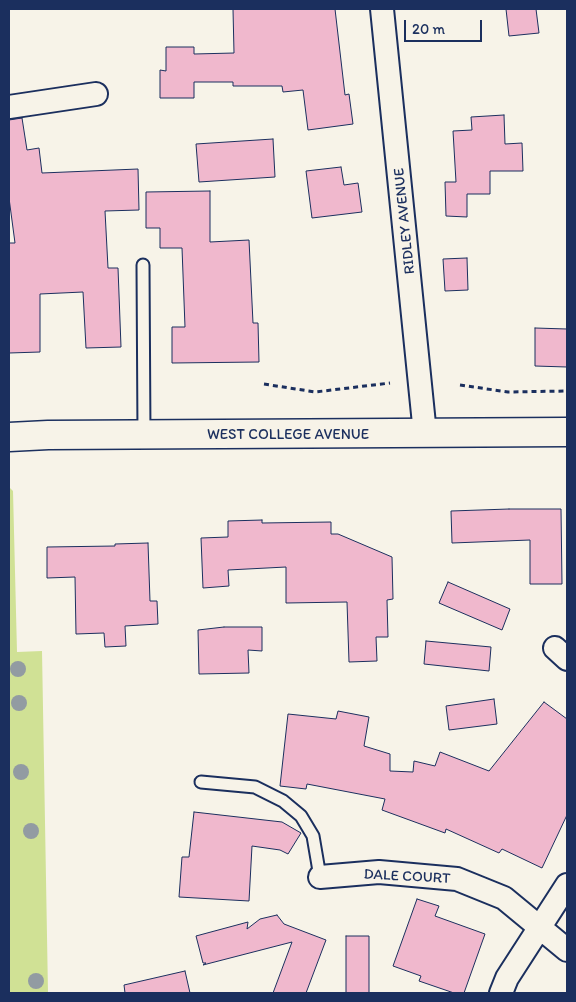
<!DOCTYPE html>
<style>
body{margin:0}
#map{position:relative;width:576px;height:1002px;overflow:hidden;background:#f7f3e8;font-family:Itim,sans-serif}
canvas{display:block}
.frame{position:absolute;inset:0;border:10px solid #1b2f5e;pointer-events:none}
.scale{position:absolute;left:404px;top:20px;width:78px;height:22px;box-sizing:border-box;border:2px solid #1b2f5e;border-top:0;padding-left:6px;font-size:15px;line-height:18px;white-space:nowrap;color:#1b2f5e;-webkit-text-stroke:4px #f7f3e8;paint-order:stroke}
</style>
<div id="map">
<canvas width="576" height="1002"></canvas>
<div class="frame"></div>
<div class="scale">20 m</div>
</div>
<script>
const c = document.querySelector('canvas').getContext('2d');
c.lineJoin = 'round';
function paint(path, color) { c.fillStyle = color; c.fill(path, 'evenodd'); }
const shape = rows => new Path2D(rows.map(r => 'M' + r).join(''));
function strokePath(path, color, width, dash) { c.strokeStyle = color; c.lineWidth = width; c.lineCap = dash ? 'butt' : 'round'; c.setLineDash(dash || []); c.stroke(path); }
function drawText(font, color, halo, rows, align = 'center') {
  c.font = font + ' Itim,sans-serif'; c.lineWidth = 4; c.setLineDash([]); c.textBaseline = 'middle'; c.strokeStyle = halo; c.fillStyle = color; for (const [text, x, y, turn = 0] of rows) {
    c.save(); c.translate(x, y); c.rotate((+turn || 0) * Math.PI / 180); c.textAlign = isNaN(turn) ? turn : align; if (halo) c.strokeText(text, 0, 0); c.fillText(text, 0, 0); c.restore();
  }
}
paint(shape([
 [9,487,13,491,17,652,42,651,48,993,9,993]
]), '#d0e195');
const building = shape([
 [233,9,335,9,345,95,349,94,353,124,308,130,303,90,283,92,282,86,233,86,233,82,194,82,194,98,160,98,160,70,166,71,166,47,194,47,194,54,234,53,233,9],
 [506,9,536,9,539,33,509,36,506,9],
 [504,115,505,144,522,143,523,171,490,171,490,194,467,194,467,217,446,216,445,182,456,182,453,131,472,130,471,117,504,115],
 [22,118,27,150,39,148,42,173,138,169,139,210,105,211,108,268,118,268,121,347,86,348,83,292,40,294,40,352,9,353,9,243,15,243,9,198,9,120,22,118],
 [273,139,275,177,199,182,196,144,273,139],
 [341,167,344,185,358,183,362,212,312,218,306,171,341,167],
 [210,191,210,242,249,240,253,323,258,323,259,362,172,363,172,327,185,327,182,248,160,248,160,228,146,228,146,192,210,191],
 [467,258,468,290,445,291,443,259,467,258],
 [535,328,567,329,567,367,535,366,535,328],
 [509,509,561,509,562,584,530,584,530,540,452,543,451,511,509,509],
 [262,520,262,523,331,522,331,534,338,534,392,557,393,599,387,600,388,637,376,637,377,661,349,662,347,602,286,603,286,567,228,570,229,586,203,588,201,538,228,537,228,521,262,520],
 [148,543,150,601,157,601,158,624,125,626,126,646,105,647,104,633,76,634,75,577,47,578,47,547,115,546,115,544,148,543],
 [448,582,510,609,502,630,439,603,448,582],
 [224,627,262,627,262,651,248,650,249,673,199,674,198,630,224,627],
 [426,641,491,647,489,671,424,664,426,641],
 [494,699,497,724,449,730,446,706,494,699],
 [544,702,567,719,567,815,542,868,502,849,499,853,446,829,445,833,382,810,385,799,307,784,306,789,280,786,288,714,336,719,338,711,369,717,364,746,390,754,390,771,413,772,414,761,435,766,440,752,489,771,544,702],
 [194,812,282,822,301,833,288,854,280,850,252,846,249,901,179,897,182,857,189,857,194,812],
 [417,899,439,906,435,916,485,934,464,993,454,993,419,981,421,976,393,966,417,899],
 [277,915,284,924,326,940,306,993,273,993,292,942,203,965,206,963,203,963,196,936,248,922,247,929,260,919,277,915],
 [346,936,369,936,369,993,346,993,346,936],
 [185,971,190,993,125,993,124,985,185,971]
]);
paint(building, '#f0b8cd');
strokePath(building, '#1b2f5e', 1);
const lane = shape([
 [143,265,144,436],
 [201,782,255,787,283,801,301,816,313,836,320,877]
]);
const street = shape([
 [382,9,425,434],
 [9,107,96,94],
 [555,648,567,659],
 [320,877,379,872,457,879,504,898,567,950],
 [501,993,507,978,567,885]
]);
const secondary = shape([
 [9,437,48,435,567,432]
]);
strokePath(lane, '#1b2f5e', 15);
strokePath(street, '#1b2f5e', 26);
strokePath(secondary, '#1b2f5e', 31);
strokePath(shape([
 [264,384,315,392,390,383],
 [460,385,508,392,567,391]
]), '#1b2f5e', 3, [5, 4]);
strokePath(lane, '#f7f3e8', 11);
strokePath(street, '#f7f3e8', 22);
strokePath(secondary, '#f7f3e8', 28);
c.fillStyle = '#929ba2';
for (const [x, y] of [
 [18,669],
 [19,703],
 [21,772],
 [31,831],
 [36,981]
]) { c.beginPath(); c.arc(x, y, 8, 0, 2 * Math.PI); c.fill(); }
drawText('15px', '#1b2f5e', '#f7f3e8', [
 ["RIDLEY AVENUE",405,221,-96],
 ["WEST COLLEGE AVENUE",288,435],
 ["DALE COURT",407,877,3]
]);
</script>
